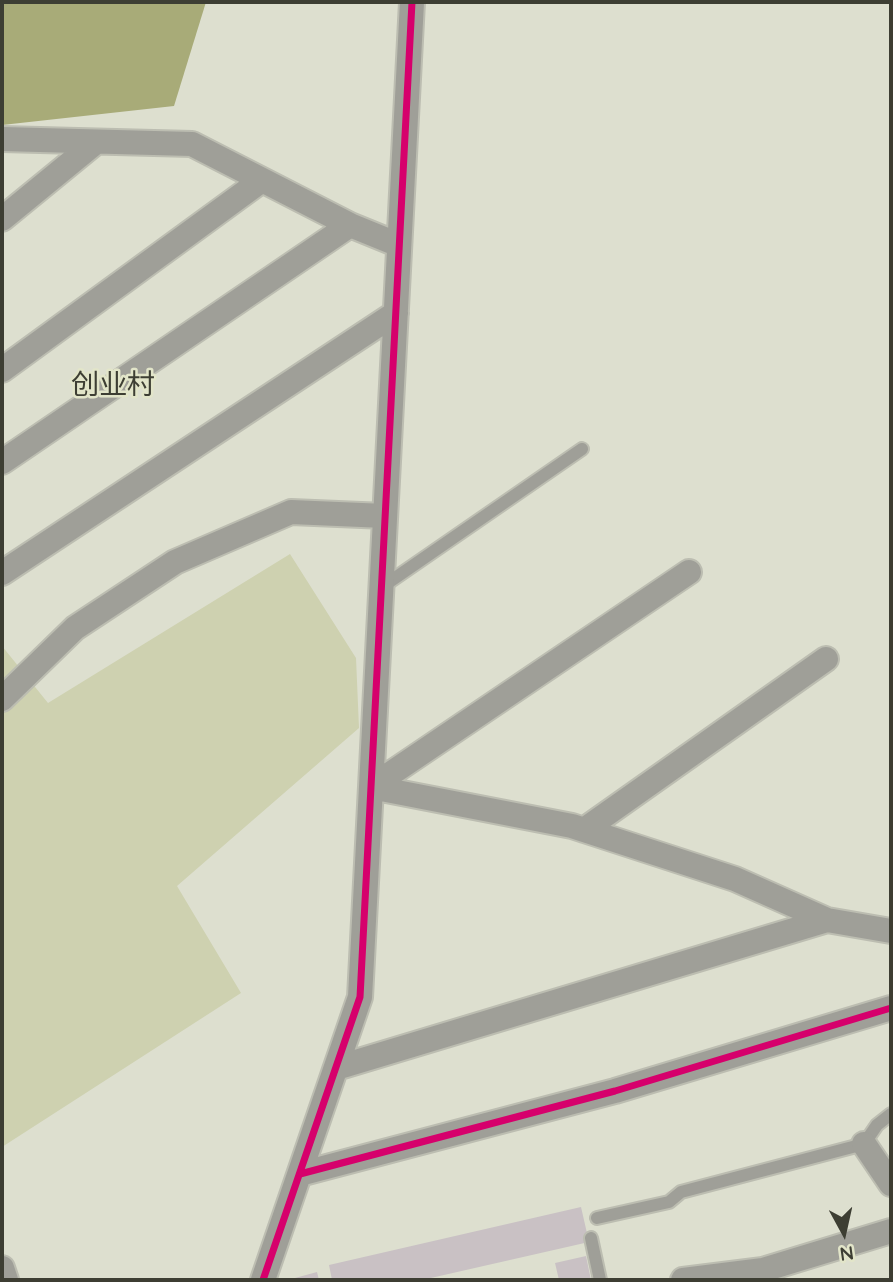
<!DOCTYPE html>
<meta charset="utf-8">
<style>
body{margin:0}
#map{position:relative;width:893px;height:1282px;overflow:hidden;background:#dddfcf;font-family:Quicksand,sans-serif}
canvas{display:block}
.frame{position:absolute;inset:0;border:4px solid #3d3e33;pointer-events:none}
.north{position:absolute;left:809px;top:1198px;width:70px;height:70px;-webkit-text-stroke:5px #e2e5c9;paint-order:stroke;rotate:172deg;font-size:19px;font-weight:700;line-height:28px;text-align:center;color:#3d3e33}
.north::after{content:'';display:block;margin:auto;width:24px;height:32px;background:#3d3e33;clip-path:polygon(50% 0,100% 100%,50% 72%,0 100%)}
</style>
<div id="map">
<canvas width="893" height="1282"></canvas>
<div class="frame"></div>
<div class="north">N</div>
</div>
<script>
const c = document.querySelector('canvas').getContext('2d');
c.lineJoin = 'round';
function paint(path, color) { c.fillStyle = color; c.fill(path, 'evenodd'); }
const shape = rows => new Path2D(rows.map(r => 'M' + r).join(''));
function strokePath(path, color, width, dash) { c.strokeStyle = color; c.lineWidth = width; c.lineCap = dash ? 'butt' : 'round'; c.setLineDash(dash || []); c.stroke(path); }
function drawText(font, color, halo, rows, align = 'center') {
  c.font = font + ' Quicksand,"Noto Sans SC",sans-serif'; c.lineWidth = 5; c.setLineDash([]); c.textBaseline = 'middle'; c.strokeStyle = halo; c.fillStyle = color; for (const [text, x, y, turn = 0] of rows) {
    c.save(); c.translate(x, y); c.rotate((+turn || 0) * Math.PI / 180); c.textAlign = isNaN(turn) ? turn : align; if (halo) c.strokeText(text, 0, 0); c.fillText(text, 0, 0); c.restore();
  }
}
paint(shape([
 [290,554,356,658,359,728,177,886,241,993,2,1147,2,646,48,703]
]), '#ced1b0');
paint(shape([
 [2,2,206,2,174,106,2,125]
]), '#a8ab78');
paint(shape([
 [581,1207,589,1242,422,1280,332,1280,329,1265],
 [586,1256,591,1280,559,1280,555,1263],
 [317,1272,319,1280,294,1280,295,1278]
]), '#c9c1c4');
const lane = shape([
 [382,587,582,449],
 [597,1218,669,1202,681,1192,864,1144,877,1125,891,1114],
 [591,1238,600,1280]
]);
const street = shape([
 [2,139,192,144,350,225],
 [2,219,96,142],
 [2,370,262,180],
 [2,462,350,225,399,245],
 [2,573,396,313],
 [2,699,75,628,175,562,291,512,385,516],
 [371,787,572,826,735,879,827,920,891,931],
 [371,787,689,572],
 [584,830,826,659],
 [336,1068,827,920],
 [864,1144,891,1184],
 [300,1174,615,1091,891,1008],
 [2,1268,6,1280],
 [263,1280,360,997,412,2],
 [683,1280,763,1270,891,1231]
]);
strokePath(lane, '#bcbdb1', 16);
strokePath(street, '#bcbdb1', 28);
strokePath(lane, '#9f9f98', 12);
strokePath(street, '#9f9f98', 24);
strokePath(shape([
 [300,1174,615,1091,891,1008],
 [263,1280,360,997,412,2]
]), '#d6006c', 7);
drawText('28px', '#3d3e33', '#e2e5c9', [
 ["创业村",113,386]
]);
</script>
